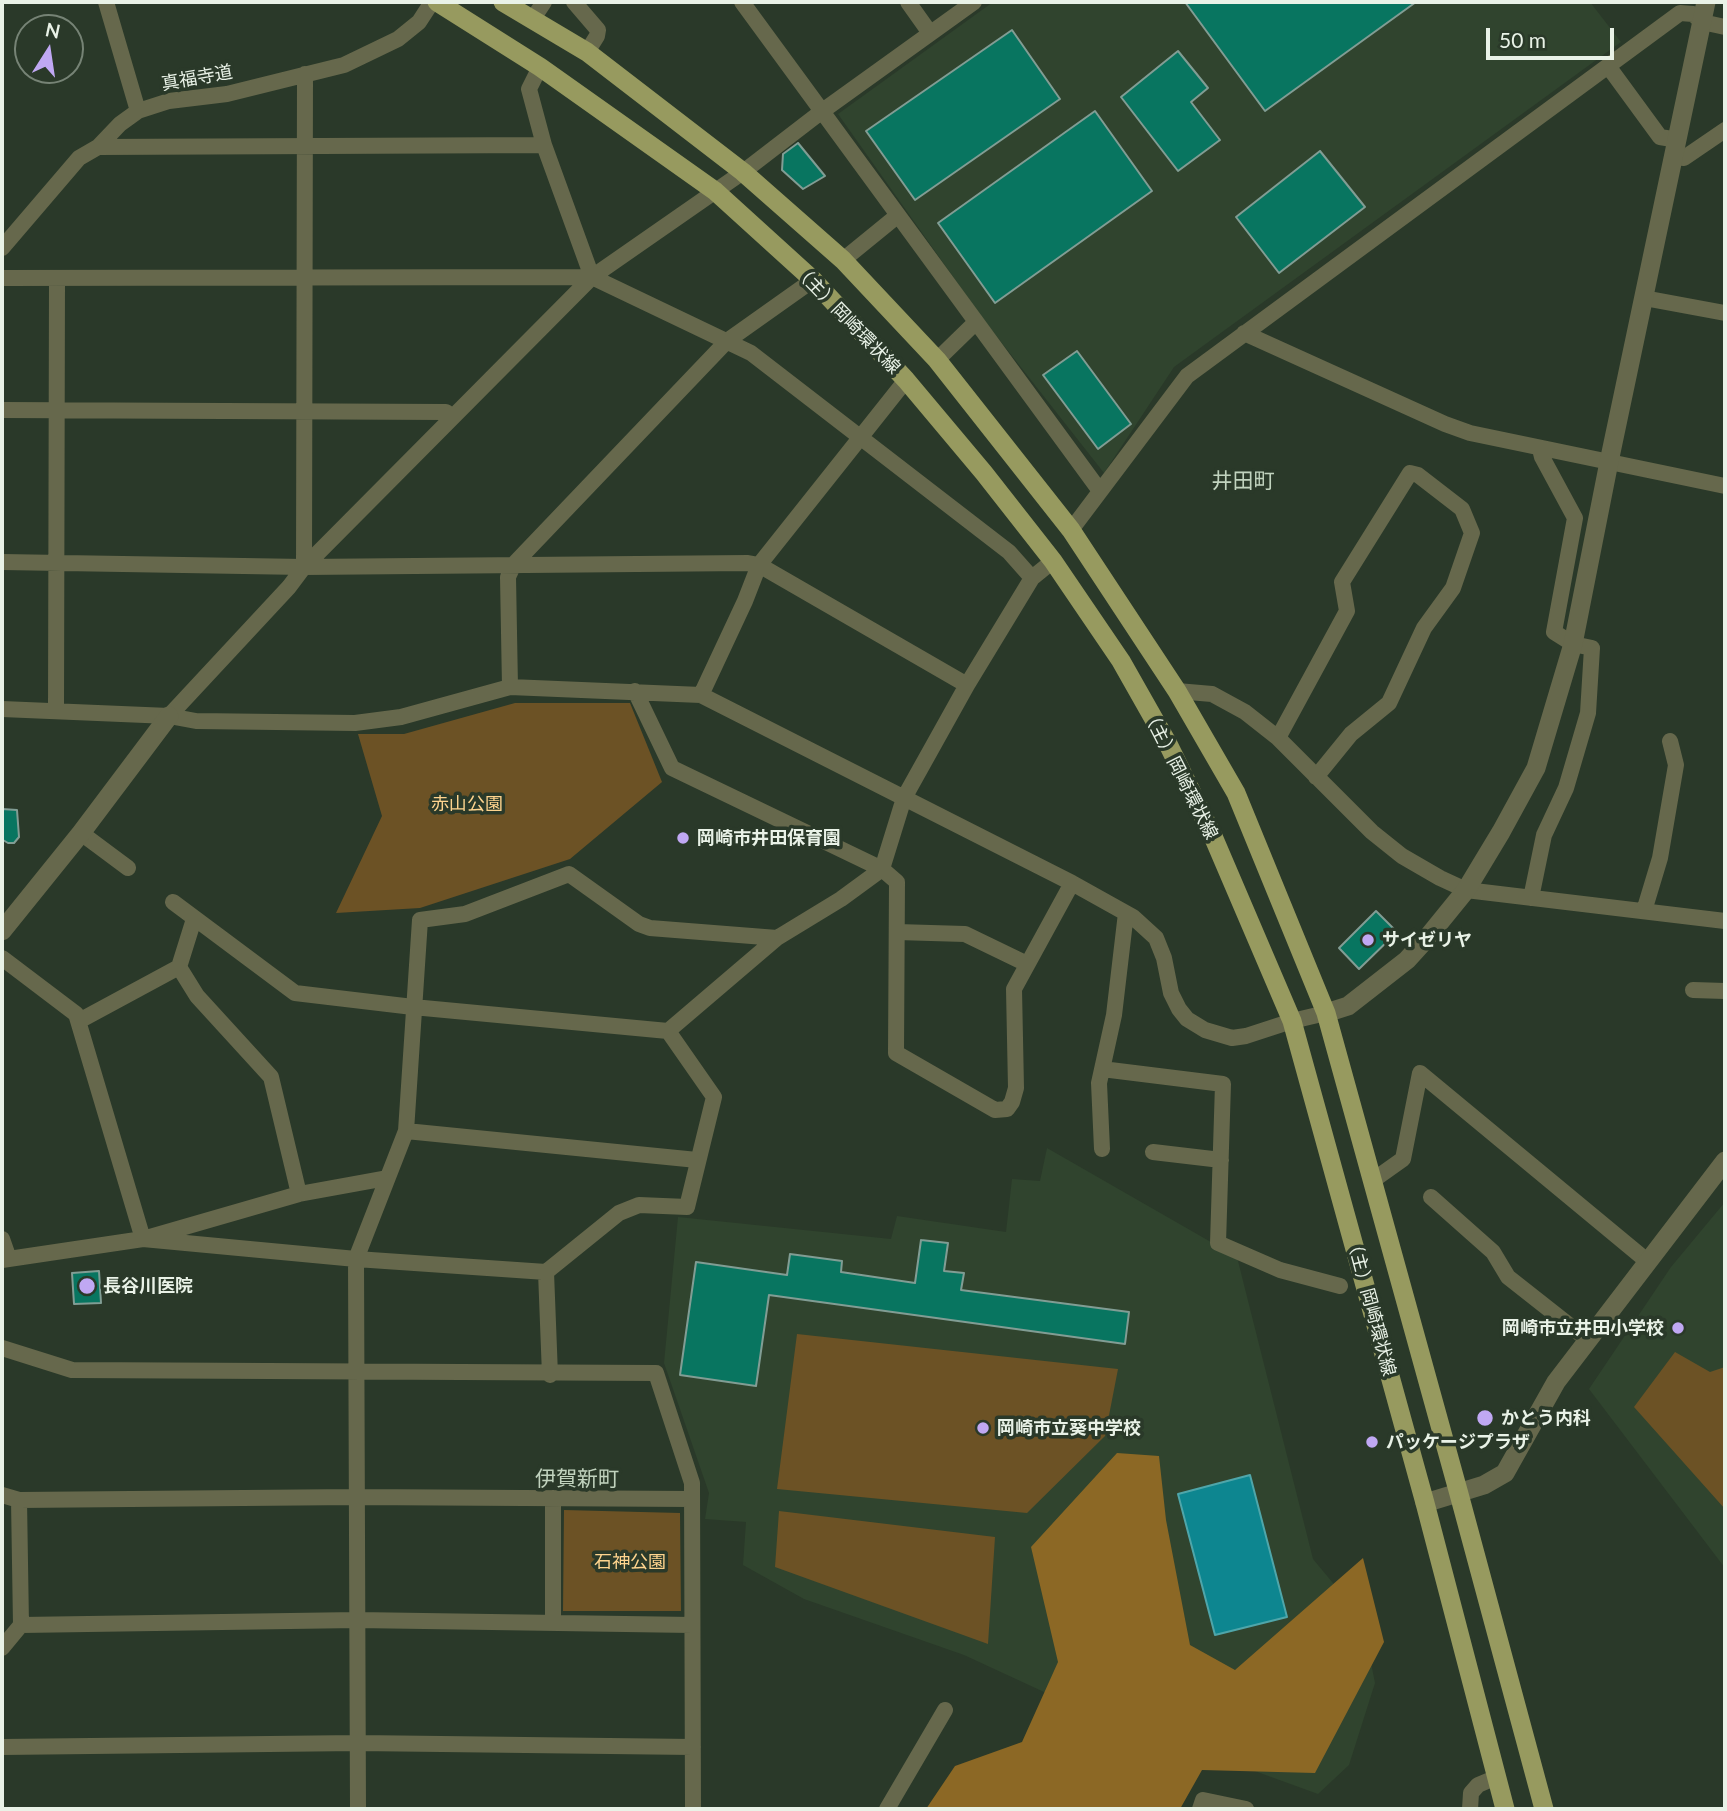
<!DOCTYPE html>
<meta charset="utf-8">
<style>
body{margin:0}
#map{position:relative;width:1727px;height:1811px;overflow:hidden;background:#2a3929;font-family:Lato,sans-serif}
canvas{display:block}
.frame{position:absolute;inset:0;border:4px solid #e9f2e7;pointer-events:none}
.north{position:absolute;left:14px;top:14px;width:70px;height:70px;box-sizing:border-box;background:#2a3929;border:2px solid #768375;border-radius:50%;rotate:12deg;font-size:19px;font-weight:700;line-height:28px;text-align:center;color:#e9f2e7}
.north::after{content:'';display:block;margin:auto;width:24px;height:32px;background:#c0a8f3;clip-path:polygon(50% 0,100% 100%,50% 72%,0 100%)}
.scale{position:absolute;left:1486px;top:28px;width:128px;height:32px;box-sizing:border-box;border:4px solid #e9f2e7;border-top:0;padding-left:9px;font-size:21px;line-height:24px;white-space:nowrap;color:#e9f2e7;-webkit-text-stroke:5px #2a3929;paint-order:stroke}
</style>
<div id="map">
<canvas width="1727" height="1811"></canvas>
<div class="frame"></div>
<div class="north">N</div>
<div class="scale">50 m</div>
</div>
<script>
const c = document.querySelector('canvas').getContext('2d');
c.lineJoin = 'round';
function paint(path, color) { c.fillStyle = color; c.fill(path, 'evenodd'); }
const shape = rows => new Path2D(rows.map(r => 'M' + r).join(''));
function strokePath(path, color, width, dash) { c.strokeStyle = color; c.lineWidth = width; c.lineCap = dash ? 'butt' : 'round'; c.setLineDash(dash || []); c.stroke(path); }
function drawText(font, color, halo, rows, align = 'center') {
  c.font = font + ' Lato,"Noto Sans JP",sans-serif'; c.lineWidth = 7; c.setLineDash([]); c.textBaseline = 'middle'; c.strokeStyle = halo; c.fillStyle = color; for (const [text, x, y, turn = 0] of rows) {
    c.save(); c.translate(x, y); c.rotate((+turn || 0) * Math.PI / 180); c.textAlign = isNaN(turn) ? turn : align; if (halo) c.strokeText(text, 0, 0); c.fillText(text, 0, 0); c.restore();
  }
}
paint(shape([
 [993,2,1590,2,1621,42,1174,367,1104,473,983,319,838,114],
 [1047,1148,1237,1257,1313,1559,1362,1618,1375,1683,1349,1765,1318,1794,1070,1704,964,1655,804,1599,743,1565,746,1522,705,1519,709,1493,664,1363,678,1217,891,1239,897,1216,1006,1232,1012,1179,1040,1181],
 [1725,1202,1725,1568,1589,1389,1671,1267]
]), '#30442e');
paint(shape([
 [515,703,630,703,662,782,570,859,420,908,336,913,382,816,358,734,404,734],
 [797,1334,1118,1369,1105,1436,1027,1513,777,1489],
 [1675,1352,1710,1372,1725,1367,1725,1509,1634,1407],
 [564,1510,680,1513,681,1611,563,1611],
 [779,1511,995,1537,988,1644,775,1567]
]), '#6c5225');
paint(shape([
 [1117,1453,1159,1456,1166,1520,1190,1645,1235,1670,1363,1558,1384,1642,1315,1773,1202,1770,1180,1809,926,1809,955,1766,1022,1742,1058,1662,1031,1547]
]), '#8c6825');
const water = shape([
 [1250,1475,1287,1617,1215,1635,1178,1494,1250,1475]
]);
paint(water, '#0d8690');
strokePath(water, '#4fa6aa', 2);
const building = shape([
 [1185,2,1416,2,1265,111,1185,2],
 [1012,30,1060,99,915,200,866,131,1012,30],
 [1178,51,1208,88,1191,102,1220,140,1178,171,1121,97,1178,51],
 [1095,111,1152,191,995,303,938,223,1095,111],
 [798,143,825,176,803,189,782,170,783,154,798,143],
 [1320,151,1365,207,1279,273,1236,217,1320,151],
 [1077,351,1131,424,1098,449,1043,375,1077,351],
 [2,809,17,810,19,837,14,843,8,843,3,840,2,809],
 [1376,911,1397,932,1359,969,1339,948,1376,911],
 [921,1240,948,1243,944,1271,964,1273,961,1290,1129,1312,1125,1344,769,1295,756,1386,680,1375,696,1262,787,1275,790,1254,842,1261,841,1272,915,1283,921,1240],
 [99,1271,101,1303,74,1304,72,1273,99,1271]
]);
paint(building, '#087560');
strokePath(building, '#819d94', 2);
strokePath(shape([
 [106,2,138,111],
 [574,2,598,30,597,36,587,52],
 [742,2,1100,491],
 [908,2,930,33],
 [532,20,544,2],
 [1608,66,1660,137,1678,140],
 [540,67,529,89,544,145,592,277],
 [98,147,544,145],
 [1674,157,1684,158,1725,130],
 [2,248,79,158,98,147,120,124,138,111,169,101,227,94,344,65,398,39,419,22,432,2],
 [843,260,897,216],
 [2,278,592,277,751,353,1009,552,1032,578],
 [1644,298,1725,313],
 [1244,333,1445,424,1470,433,1725,486],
 [937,360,976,322],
 [2,410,446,412,453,417],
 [1071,530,1187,376,1680,13,1693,14,1702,22,1725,27],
 [2,562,304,567,748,563,759,565,967,685],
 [304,567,305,74],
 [510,687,508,577,514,564,727,341,813,280],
 [635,691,672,768,882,869,897,882,896,1053,995,1110,1007,1109,1012,1102,1016,1088,1014,989,1072,883],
 [1177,691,1212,694,1245,712,1278,738,1372,832,1402,856,1440,878,1466,890,1725,921],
 [701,695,745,601,759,565,906,380],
 [2,709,169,716,196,721,355,723,401,717,510,687,701,695,1072,883,1133,917,1156,938,1164,958,1171,993,1179,1009,1187,1019,1205,1030,1232,1038,1246,1036,1292,1021,1326,1013],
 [56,711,57,280],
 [169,716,289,587,304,567,592,277,743,172,821,112,974,2],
 [1278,738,1347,611,1342,582,1410,473,1418,475,1462,509,1472,533,1453,588,1424,628,1389,703,1351,734,1316,777],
 [81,833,128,868],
 [1531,898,1544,835,1566,788,1588,713,1592,648,1573,644,1554,632,1575,518,1542,457,1540,449],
 [173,902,295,993,413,1007,668,1031,777,938,841,899,882,869,904,798,967,685,1032,578,1053,561],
 [1644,911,1660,858,1676,765,1670,741],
 [897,932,965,934,1027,964],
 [2,958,76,1014,143,1239],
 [179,967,197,996,271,1077,299,1194],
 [1693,990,1725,991],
 [79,1021,179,967,194,919],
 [1102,1069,1223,1084,1218,1243,1280,1270,1340,1286],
 [406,1131,697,1160],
 [1102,1149,1099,1083,1114,1015,1126,913],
 [1153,1152,1221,1160],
 [1372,1181,1403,1159,1420,1073,1647,1261],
 [1431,1197,1493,1252,1508,1277,1588,1340],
 [2,1239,9,1259],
 [143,1239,356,1259,546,1272,619,1213,639,1205,687,1207,714,1097,668,1031],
 [2,1260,143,1239,299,1194,387,1178],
 [546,1272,550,1375],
 [2,1348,72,1370,656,1373,692,1483,693,1809],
 [2,1495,19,1500,355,1497,692,1499],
 [553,1498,553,1623],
 [21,1625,357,1620,692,1625],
 [2,1648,21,1625,19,1500],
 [2,1747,358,1743,693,1747],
 [358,1809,356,1259,406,1131,420,920,465,914,569,874,639,924,650,928,777,938],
 [887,1809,945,1710],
 [1200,1809,1203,1800,1246,1809],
 [1470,1809,1471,1793,1478,1785,1497,1777]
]), '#66684c', 16);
strokePath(shape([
 [2,931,81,833,169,716],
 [1326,1013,1348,1006,1407,960,1427,938,1466,890,1501,832,1536,768,1573,644,1609,462,1706,2],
 [1425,1503,1484,1485,1505,1473,1556,1382,1725,1161]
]), '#66684c', 19);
strokePath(shape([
 [437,2,540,67,715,191,813,280,906,380,984,473,1053,561,1121,661,1168,744,1212,834,1292,1021,1425,1503,1505,1809],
 [503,2,587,52,743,172,843,260,937,360,1071,530,1177,691,1236,793,1326,1013,1459,1494,1544,1809]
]), '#979a5f', 19);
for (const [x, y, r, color] of [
 [683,838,7,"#c0a8f3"],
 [1368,940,7,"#c0a8f3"],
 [87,1286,9,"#c0a8f3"],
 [1678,1328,7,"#c0a8f3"],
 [1485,1418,9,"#c0a8f3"],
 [983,1428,7,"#c0a8f3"],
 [1372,1442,7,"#c0a8f3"]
]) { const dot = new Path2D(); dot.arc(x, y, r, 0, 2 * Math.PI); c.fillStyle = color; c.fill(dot); strokePath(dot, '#2a3929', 2.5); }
drawText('18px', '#e9f2e7', '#2a3929', [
 ["真福寺道",197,78,-10],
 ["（主）岡崎環状線",847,319,46],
 ["（主）岡崎環状線",1180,774,63],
 ["（主）岡崎環状線",1371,1306,75]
]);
drawText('18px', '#fed48e', '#2a3929', [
 ["赤山公園",467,804],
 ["石神公園",630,1562]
]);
drawText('bold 18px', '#e9f2e7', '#2a3929', [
 ["岡崎市井田保育園",697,838],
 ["サイゼリヤ",1382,940],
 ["長谷川医院",103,1286],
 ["岡崎市立井田小学校",1664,1328,"right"],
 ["かとう内科",1501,1418],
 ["岡崎市立葵中学校",997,1428],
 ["パッケージプラザ",1386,1442]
], 'left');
drawText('21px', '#c1d3be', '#2a3929', [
 ["井田町",1243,481],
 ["伊賀新町",577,1479]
]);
</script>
